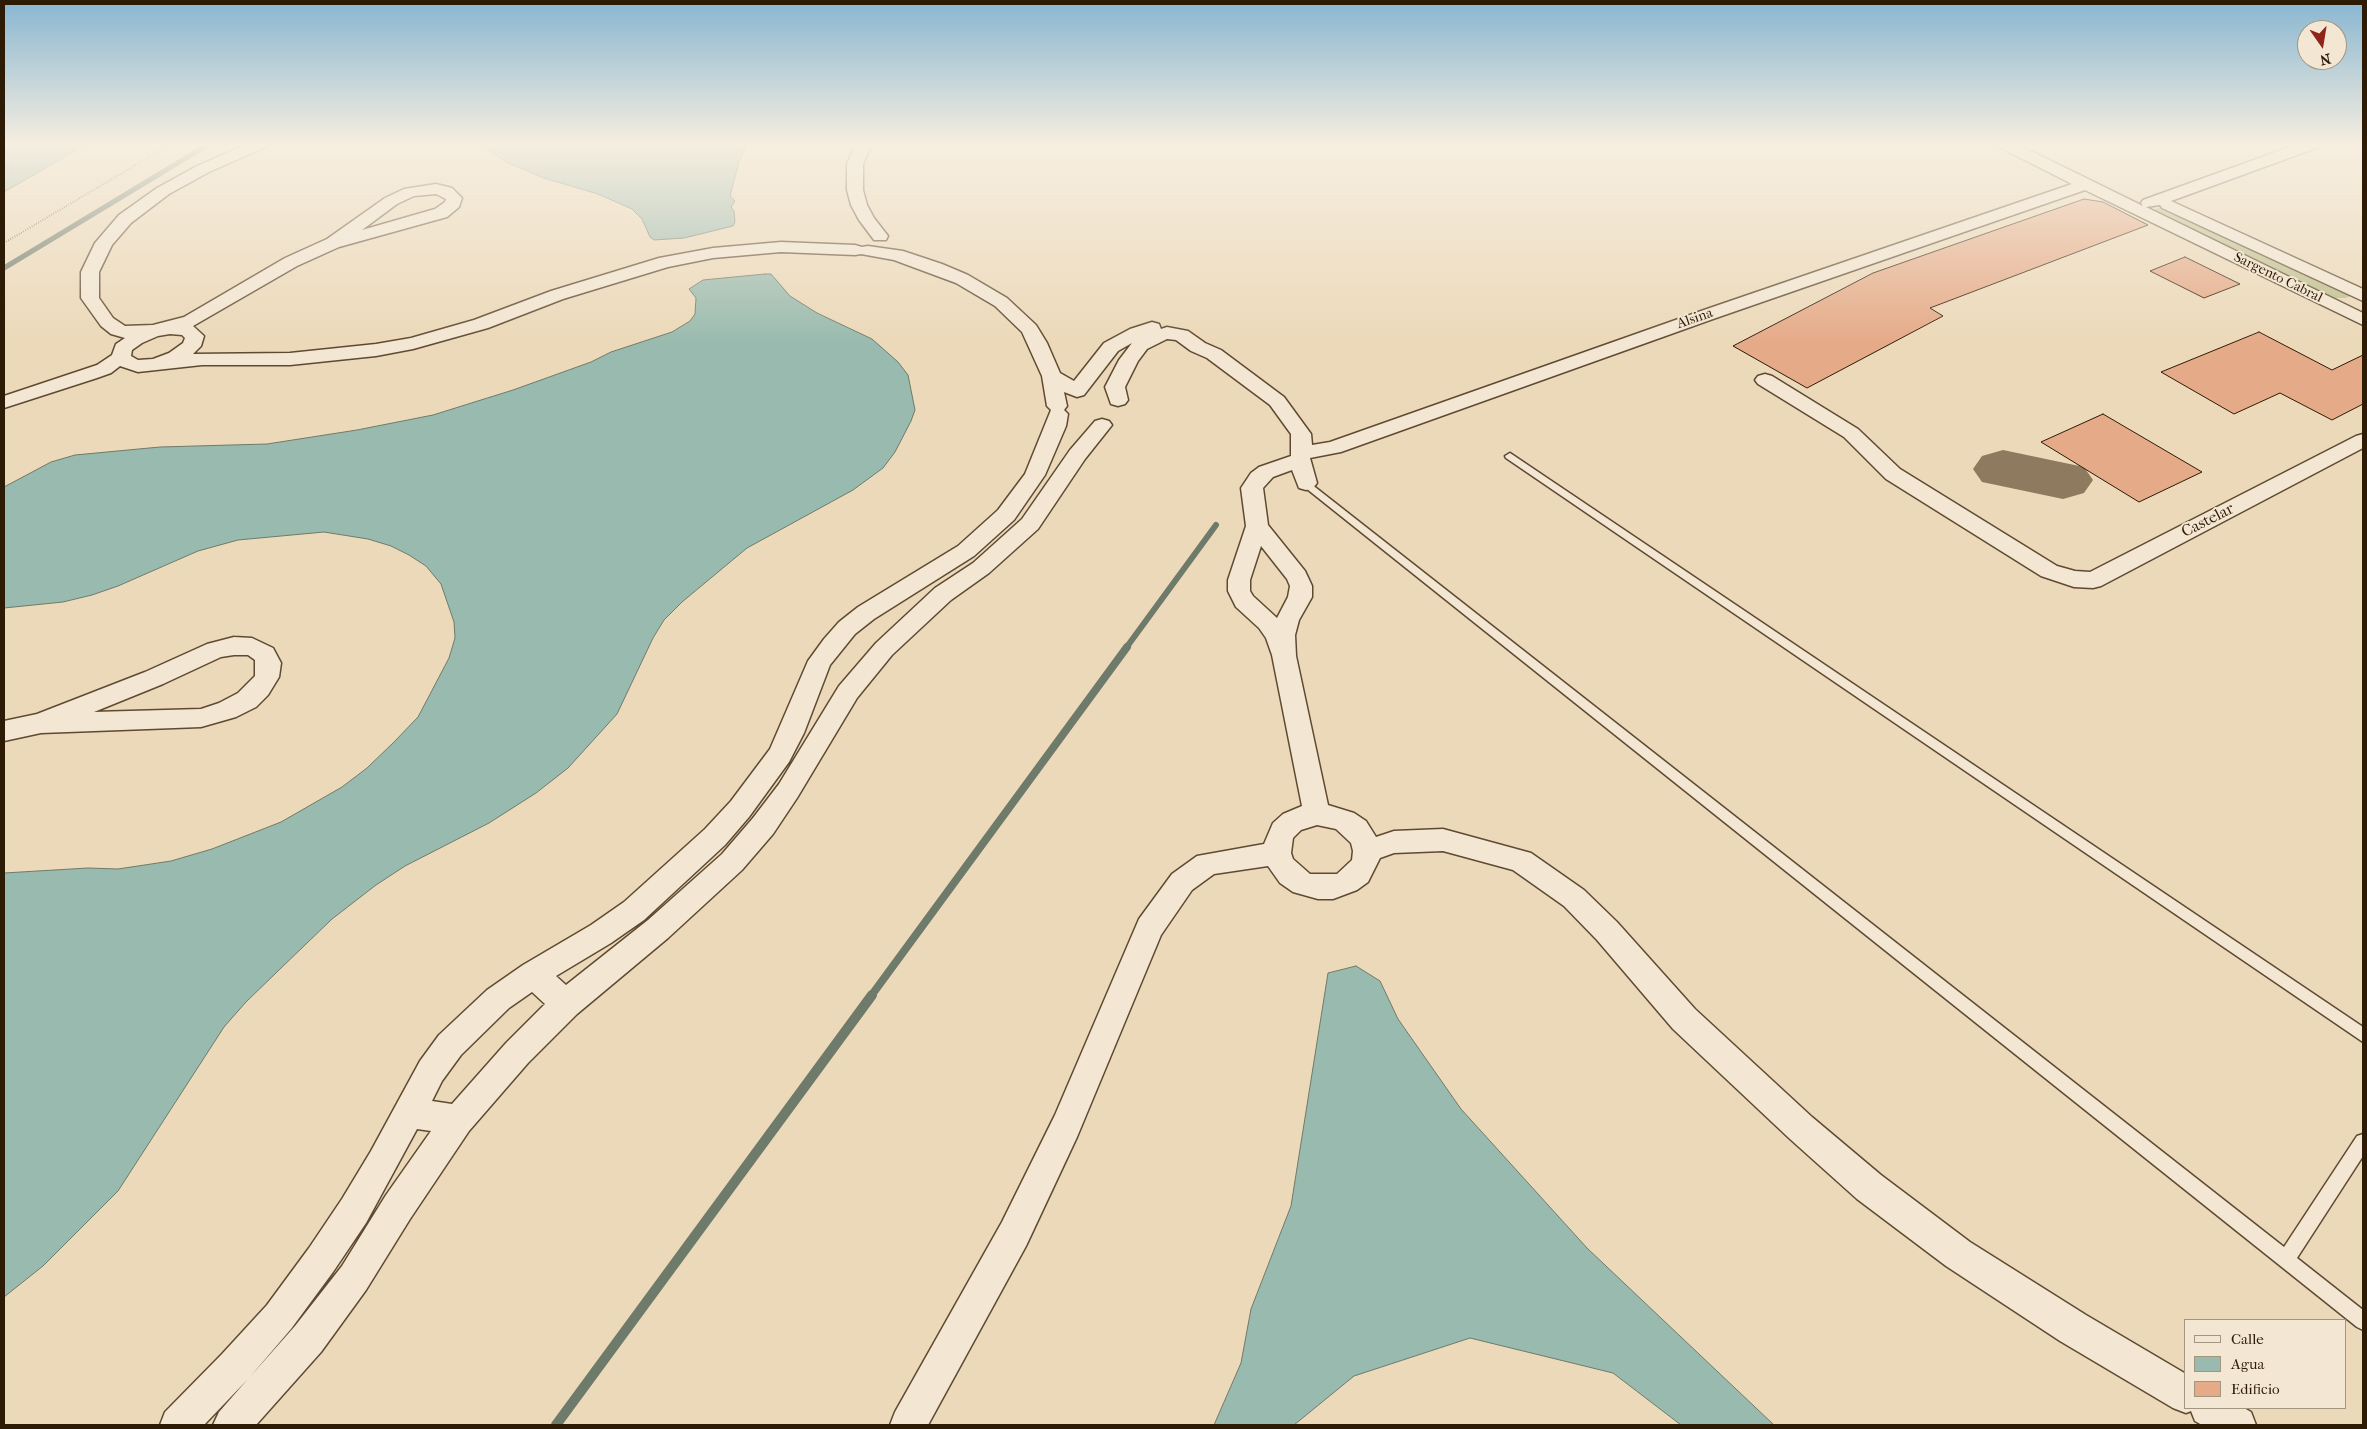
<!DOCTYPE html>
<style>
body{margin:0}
#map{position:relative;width:2367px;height:1429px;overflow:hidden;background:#ecd9b9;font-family:"IM FELL French Canon",serif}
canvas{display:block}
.frame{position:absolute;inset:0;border:5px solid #2e1b05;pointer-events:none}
.legend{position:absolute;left:2184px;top:1319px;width:162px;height:90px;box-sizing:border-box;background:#f3e6d2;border:1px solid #a49580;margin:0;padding:6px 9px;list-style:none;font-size:15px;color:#2e1b05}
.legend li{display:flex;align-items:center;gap:10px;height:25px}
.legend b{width:25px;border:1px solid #a49580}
.north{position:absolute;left:2297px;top:20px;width:50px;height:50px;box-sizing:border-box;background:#f3e6d2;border:1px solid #a49580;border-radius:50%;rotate:167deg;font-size:14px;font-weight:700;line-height:20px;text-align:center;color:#2e1b05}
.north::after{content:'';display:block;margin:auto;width:18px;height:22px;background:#8f2418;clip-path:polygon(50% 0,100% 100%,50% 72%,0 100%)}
</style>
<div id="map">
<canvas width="2367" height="1429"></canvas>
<div class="frame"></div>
<ul class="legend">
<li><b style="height:6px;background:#f3e6d2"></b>Calle</li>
<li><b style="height:14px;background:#99baae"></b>Agua</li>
<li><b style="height:14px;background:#e5aa88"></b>Edificio</li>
</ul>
<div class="north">N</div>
</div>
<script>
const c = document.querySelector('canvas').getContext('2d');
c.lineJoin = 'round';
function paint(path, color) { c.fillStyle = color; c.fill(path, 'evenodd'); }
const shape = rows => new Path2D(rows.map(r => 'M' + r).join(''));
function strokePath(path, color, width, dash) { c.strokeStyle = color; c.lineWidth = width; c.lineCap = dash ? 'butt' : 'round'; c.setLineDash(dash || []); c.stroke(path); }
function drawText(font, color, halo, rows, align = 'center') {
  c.font = font + ' "IM FELL French Canon",serif'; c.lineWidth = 4; c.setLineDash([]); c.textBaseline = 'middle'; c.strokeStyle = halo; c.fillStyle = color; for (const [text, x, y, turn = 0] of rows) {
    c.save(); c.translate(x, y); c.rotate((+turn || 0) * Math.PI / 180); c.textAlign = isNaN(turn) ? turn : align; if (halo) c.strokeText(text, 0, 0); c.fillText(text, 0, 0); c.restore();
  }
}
paint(shape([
 [2161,207,2353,295,2345,298,2327,298,2150,211]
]), '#bebe8b');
const water = shape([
 [4,144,87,144,4,192,4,144],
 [478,144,747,144,739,162,730,196,735,201,731,207,734,211,735,222,733,226,684,238,654,240,650,237,642,219,632,209,598,194,544,178,508,163,478,144],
 [765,274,771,274,790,296,817,313,872,339,898,362,908,375,915,410,911,421,895,452,883,468,853,490,747,548,682,602,664,620,653,638,617,714,568,768,536,793,489,823,405,866,376,885,332,919,278,971,246,1002,224,1027,118,1191,43,1266,4,1297,4,873,88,868,118,869,171,861,212,849,281,822,342,787,367,768,394,742,418,717,449,658,455,638,454,622,441,584,426,566,409,555,391,546,368,539,324,532,238,540,198,551,118,586,92,595,63,602,4,608,4,487,51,462,75,455,160,447,267,444,357,430,433,415,513,390,591,362,611,352,672,332,690,321,695,314,696,298,689,289,703,280,765,274],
 [1356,966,1380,981,1398,1019,1461,1109,1587,1248,1774,1425,1681,1425,1613,1373,1470,1338,1354,1376,1294,1425,1214,1425,1241,1363,1251,1309,1291,1206,1328,973,1356,966]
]);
paint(water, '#99baae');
strokePath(water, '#6e7a6a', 1);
strokePath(shape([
 [4,268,209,144]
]), '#6e7a6a', 5);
strokePath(shape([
 [1126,648,1216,525]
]), '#6e7a6a', 6);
strokePath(shape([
 [871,996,1127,647]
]), '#6e7a6a', 8);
strokePath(shape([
 [556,1425,872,995]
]), '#6e7a6a', 10);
paint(shape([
 [2003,450,2084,467,2093,480,2084,493,2063,499,1982,482,1973,469,1982,456,2003,450]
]), '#8d7a5f');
const building = shape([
 [2084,199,2103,202,2148,225,1930,308,1943,316,1807,388,1733,346,1873,273,2084,199],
 [2185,257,2240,284,2204,298,2150,271,2185,257],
 [2259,332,2332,370,2363,355,2363,404,2332,420,2280,393,2234,414,2161,372,2259,332],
 [2103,414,2202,472,2139,502,2041,442,2103,414]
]);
paint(building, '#e5aa88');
strokePath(building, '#2e1b05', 1);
const service = shape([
 [1510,453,2363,1027,2363,1042,1506,458,1505,456,1510,453],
 [1306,480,2284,1247,2357,1136,2363,1134,2363,1156,2297,1258,2363,1310,2363,1330,2357,1327,1302,485,1301,483,1306,480]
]);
const minor = shape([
 [247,144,268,144,266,147,209,172,169,194,131,223,112,245,99,272,99,298,113,318,125,326,153,325,184,317,285,258,327,239,385,198,404,189,436,184,452,188,462,198,459,207,447,217,339,247,297,266,193,326,204,336,201,346,193,354,290,353,376,344,411,338,474,320,551,291,659,258,713,248,781,242,855,245,862,247,868,246,903,251,942,264,968,275,1007,298,1036,325,1047,343,1060,373,1074,381,1104,343,1130,329,1152,322,1159,324,1161,329,1167,327,1188,331,1205,343,1221,350,1284,397,1311,434,1312,445,1330,442,1701,311,2072,184,1999,147,1997,144,2017,144,2143,206,2141,203,2143,200,2298,144,2321,144,2319,147,2171,201,2363,289,2363,301,2162,208,2160,205,2146,207,2363,313,2363,325,2085,190,1713,319,1341,452,1310,458,1317,483,1313,488,1306,490,1299,488,1292,470,1273,477,1263,488,1268,525,1305,571,1312,586,1312,597,1299,620,1295,635,1296,656,1328,805,1354,813,1366,821,1376,837,1394,831,1443,829,1531,853,1584,890,1617,922,1695,1009,1812,1117,1881,1175,1970,1242,2086,1315,2186,1374,2186,1408,2244,1408,2251,1412,2256,1425,2202,1425,2195,1421,2191,1411,2186,1413,2173,1408,2060,1341,1946,1266,1857,1199,1790,1139,1673,1029,1597,940,1564,906,1513,870,1443,851,1394,853,1380,858,1368,882,1357,890,1333,899,1318,899,1293,892,1280,883,1268,866,1214,874,1192,890,1161,935,1077,1137,1026,1246,928,1425,890,1425,895,1412,1002,1222,1055,1115,1139,919,1172,874,1197,856,1264,844,1273,823,1283,814,1302,806,1272,655,1266,638,1259,628,1236,607,1228,591,1228,580,1246,526,1241,488,1251,473,1259,467,1291,456,1291,434,1270,405,1207,358,1191,351,1176,340,1167,339,1147,349,1138,361,1125,387,1128,400,1125,404,1118,406,1111,404,1105,387,1119,360,1132,343,1118,351,1084,395,1077,397,1064,392,1067,406,1064,410,1068,414,1066,426,1045,475,1014,520,974,556,874,619,855,634,830,665,804,733,789,762,749,817,725,845,644,920,611,943,556,976,566,985,648,920,722,854,753,818,779,784,839,686,876,643,935,588,973,563,1022,519,1070,450,1095,421,1102,419,1109,421,1112,425,1085,459,1038,529,989,573,951,600,892,655,857,698,797,798,773,834,742,870,668,938,577,1014,528,1063,469,1131,410,1219,366,1290,321,1352,256,1425,213,1425,219,1412,247,1380,204,1425,160,1425,165,1412,222,1354,267,1305,309,1248,342,1199,371,1151,420,1061,439,1035,487,990,523,965,591,925,624,902,705,829,731,801,770,749,808,661,824,639,839,622,858,607,958,546,998,510,1025,474,1051,410,1047,406,1042,376,1022,332,995,306,956,283,894,260,861,254,855,255,781,252,713,258,668,267,563,299,488,328,413,349,376,356,290,365,202,365,138,372,120,366,111,373,97,378,4,408,4,396,97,365,112,355,116,344,125,338,111,334,101,326,81,298,81,272,95,243,119,215,157,188,197,166,247,144],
 [436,194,446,199,445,202,435,209,362,230,397,204,414,196,436,194],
 [170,334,182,335,185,338,183,343,169,353,153,359,138,360,131,356,132,350,142,343,158,336,170,334],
 [1261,546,1287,579,1290,586,1288,597,1277,618,1253,596,1250,591,1250,580,1261,546],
 [1317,825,1336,829,1351,843,1353,851,1352,860,1337,874,1310,874,1293,859,1291,853,1293,838,1301,830,1317,825],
 [532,992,545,1004,506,1043,452,1104,432,1101,442,1081,461,1055,509,1008,532,992],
 [417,1129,431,1131,386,1195,342,1266,295,1326,249,1378,291,1329,333,1272,366,1223,417,1129],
 [856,144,872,144,863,164,863,190,867,205,874,218,888,236,886,240,874,240,859,220,851,205,847,190,847,164,856,144],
 [1765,374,1772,376,1858,429,1900,469,2057,566,2075,571,2090,572,2356,436,2363,434,2363,448,2101,586,2093,588,2074,587,2041,576,1886,479,1844,437,1758,384,1755,380,1758,376,1765,374],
 [234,637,252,638,273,648,281,663,279,677,268,695,256,707,236,717,201,727,41,733,4,741,4,721,37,714,145,672,207,644,234,637],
 [234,655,248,655,255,660,255,676,238,693,219,703,201,709,94,712,163,684,221,657,234,655]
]);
strokePath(service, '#5e4a32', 3);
strokePath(minor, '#5e4a32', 3);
strokePath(shape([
 [4,243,171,144]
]), '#2e1b05', 2, [0.5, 2]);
paint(service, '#f3e6d2');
paint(minor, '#f3e6d2');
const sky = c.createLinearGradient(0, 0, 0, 344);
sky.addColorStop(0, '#88b6d1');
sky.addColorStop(0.42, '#f6eee0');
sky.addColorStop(1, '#f6eee000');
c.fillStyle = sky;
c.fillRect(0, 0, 2367, 344);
drawText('14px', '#2e1b05', '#f3e6d2', [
 ["Sargento Cabral",2278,278,26],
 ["Alsina",1695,319,-19]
]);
drawText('16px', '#2e1b05', '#f3e6d2', [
 ["Castelar",2208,521,-27]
]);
</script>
